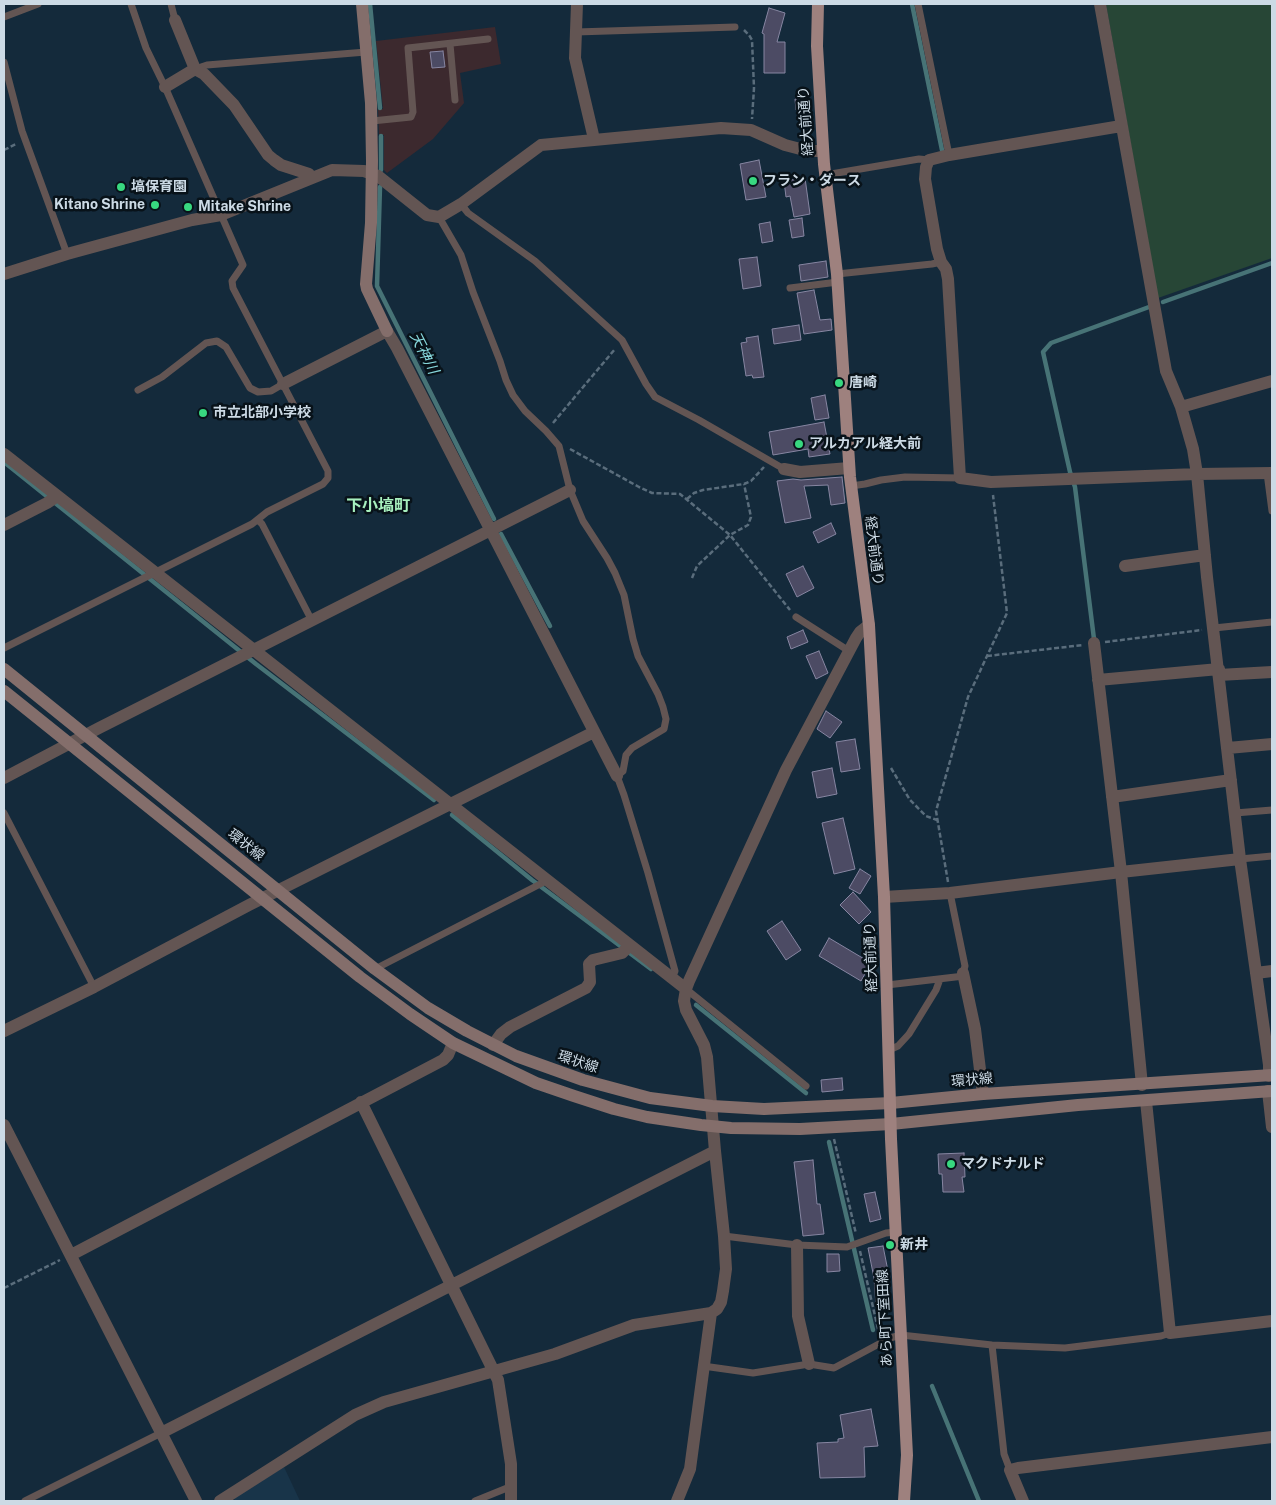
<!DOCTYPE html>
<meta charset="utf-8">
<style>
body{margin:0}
#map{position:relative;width:1276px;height:1505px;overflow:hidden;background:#142a3b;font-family:"Public Sans",sans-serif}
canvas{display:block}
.frame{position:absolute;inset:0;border:5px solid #ccdae5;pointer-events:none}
</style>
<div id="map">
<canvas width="1276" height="1505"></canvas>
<div class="frame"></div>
</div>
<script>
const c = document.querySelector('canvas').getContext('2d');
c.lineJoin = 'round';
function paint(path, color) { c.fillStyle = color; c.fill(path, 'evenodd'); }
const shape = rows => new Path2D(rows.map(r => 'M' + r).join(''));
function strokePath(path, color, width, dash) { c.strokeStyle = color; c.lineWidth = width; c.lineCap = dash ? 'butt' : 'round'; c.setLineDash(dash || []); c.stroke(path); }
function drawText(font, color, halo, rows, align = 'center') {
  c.font = font + ' "Public Sans","Noto Sans JP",sans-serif'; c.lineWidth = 5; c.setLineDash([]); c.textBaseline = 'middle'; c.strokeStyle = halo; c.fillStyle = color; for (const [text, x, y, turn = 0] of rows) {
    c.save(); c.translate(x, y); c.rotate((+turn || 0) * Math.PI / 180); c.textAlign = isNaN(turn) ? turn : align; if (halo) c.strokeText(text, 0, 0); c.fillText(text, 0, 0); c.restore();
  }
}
paint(shape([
 [284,1467,300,1501,235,1501,234,1498]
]), '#183449');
paint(shape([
 [495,27,501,64,460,73,464,103,433,139,387,173,384,170,384,135,379,135,378,109,383,109,376,41]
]), '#3c292e');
paint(shape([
 [1106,4,1272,4,1272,258,1158,298]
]), '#274636');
strokePath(shape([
 [370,4,380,108],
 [912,4,942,150],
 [381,170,381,136],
 [380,187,377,286,494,519],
 [1163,302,1272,263],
 [4,462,256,664,434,800],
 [501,534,550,626],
 [1094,639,1075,487,1070,472,1043,352,1051,343,1149,307],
 [452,815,532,880,651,969],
 [696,1005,806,1093],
 [829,1142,873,1330],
 [932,1386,979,1501]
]), '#477376', 4.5);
const building = shape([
 [769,8,785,13,777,42,785,42,785,73,764,73,764,34,762,33,769,8],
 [443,51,445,67,432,68,430,52,443,51],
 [807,98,808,109,796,110,795,99,807,98],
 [759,160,766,197,746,200,740,164,759,160],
 [805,178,810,214,794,217,790,196,786,197,784,181,805,178],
 [802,218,804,236,792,238,789,220,802,218],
 [770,222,773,241,762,243,759,224,770,222],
 [757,257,761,286,743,289,739,259,757,257],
 [826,261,828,277,801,281,799,265,826,261],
 [814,290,820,320,831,319,832,330,804,334,797,293,814,290],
 [799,325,801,340,774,344,772,329,799,325],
 [758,336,764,377,753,378,752,375,746,376,741,343,747,342,746,338,758,336],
 [825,395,829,418,815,420,811,398,825,395],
 [824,422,830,454,809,457,808,449,773,455,769,432,824,422],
 [842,477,845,503,831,505,828,485,804,486,811,518,785,523,777,481,793,479,801,480,842,477],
 [831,523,836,534,818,543,813,532,831,523],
 [803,566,814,588,797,597,786,574,803,566],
 [803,630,808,642,791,649,787,637,803,630],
 [819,651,828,673,816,679,806,656,819,651],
 [826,711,842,722,830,738,817,729,826,711],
 [855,739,860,769,841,772,836,742,855,739],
 [832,768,837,794,817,798,812,772,832,768],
 [843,818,855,869,834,874,822,823,843,818],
 [860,869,871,876,860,894,849,888,860,869],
 [853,892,871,912,859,924,840,905,853,892],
 [782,921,801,950,786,960,767,931,782,921],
 [829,938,871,963,861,981,819,956,829,938],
 [842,1078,843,1090,822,1092,821,1080,842,1078],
 [964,1153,965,1177,962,1177,964,1192,943,1192,942,1174,939,1174,938,1154,964,1153],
 [813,1160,817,1204,820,1204,824,1234,803,1236,794,1162,813,1160],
 [875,1192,881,1219,870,1222,864,1194,875,1192],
 [883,1246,887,1266,891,1305,876,1306,874,1278,868,1248,883,1246],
 [827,1254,839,1254,840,1271,827,1272,827,1254],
 [871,1409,878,1446,864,1447,865,1477,820,1478,817,1443,838,1442,838,1439,844,1438,840,1415,871,1409]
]);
paint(building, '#4c4b64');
strokePath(building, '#8786a2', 1);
strokePath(shape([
 [744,30,749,35,752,40,754,88,752,119],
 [4,150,16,144],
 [553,423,615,349],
 [570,449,639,487,652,493,680,494,730,535,790,610],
 [687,499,694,493,703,490,744,484,751,481,764,467],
 [692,578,697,566,730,535,748,525,751,517,744,484],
 [1105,642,1202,630],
 [987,656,1083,645],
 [891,768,910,800,926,816,937,820],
 [948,882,936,811,968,697,1007,613,993,495],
 [834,1139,856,1234],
 [860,1251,879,1333],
 [4,1288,60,1260]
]), '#5a6d7c', 2.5, [5, 2.5]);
strokePath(shape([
 [171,4,175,20],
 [918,4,949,155],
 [4,17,38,4],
 [576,32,735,27],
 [450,44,455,100],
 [4,62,22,131,67,254],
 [195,69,207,65,366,52],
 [372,121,411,117,413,112,408,48,488,39],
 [825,175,919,159,929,160],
 [461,204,468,213,535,261,622,340,646,384,655,397,699,420,784,469],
 [439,217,461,255,473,292,500,361,506,380,513,395,525,411,546,431,559,446,570,490,583,521,607,558,615,573,624,595,633,639,638,656,658,694,663,707,666,719,664,729,632,748,626,755,623,771,617,776,624,795,648,873,675,971,672,978],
 [837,274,932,264,941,262],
 [790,288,838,282],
 [138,390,162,377,206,343,217,341,226,347,250,388,258,392,271,391,283,384],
 [1267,473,1272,511],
 [851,486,865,484,881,480,905,477,960,478],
 [258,520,262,524,312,621],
 [796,617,849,651],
 [1214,628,1272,622],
 [4,648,252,524,267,512,323,484,328,478,328,471,233,288,232,281,243,265,165,87,146,48,131,4],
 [4,813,94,987],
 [1235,813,1272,810],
 [1240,859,1272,856],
 [950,893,965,966,963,973],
 [375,969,548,880],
 [887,985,964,976],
 [686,989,806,1086],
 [889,1050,898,1046,909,1034,936,990,940,979],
 [724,1236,797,1245,847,1247,886,1233,896,1232],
 [992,1345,1004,1454,1010,1470],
 [703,1366,753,1373,809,1364,834,1368,890,1338,901,1335,992,1345,1065,1348,1161,1336,1170,1333],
 [25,1501,161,1433],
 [475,1501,512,1486]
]), '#635553', 7);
strokePath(shape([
 [577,4,575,58,594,139],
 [1100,4,1166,371,1181,407,1193,449,1197,474,1207,577,1240,859,1269,1065,1269,1076],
 [175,20,195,69,204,74,234,105,268,155,274,160,281,165,309,174,311,178],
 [165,87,195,69],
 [1121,126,949,155,929,160,926,167,925,179,937,249,941,262,946,269,948,279,960,478,991,482,1197,474,1272,473],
 [4,274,67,254,192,220,221,215,332,170,364,171,378,176,427,215,439,217,461,204,541,145,721,128,751,130,785,145,808,151,823,151],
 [283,384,387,331,397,348,617,776],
 [1181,407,1272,381],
 [4,454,686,989],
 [784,469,800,472,849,468],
 [4,525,47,503,53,499,56,495],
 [1125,566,1205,555],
 [1094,643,1121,872,1142,1085],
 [1219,675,1272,672],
 [1098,680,1219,669],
 [1228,748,1272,744],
 [4,778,99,728,570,490],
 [1112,797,1231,780],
 [884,897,950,893,1121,872,1240,859],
 [963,973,975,1029,983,1094],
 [1256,973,1272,971],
 [4,1031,94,987,249,905,594,732],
 [493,1045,501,1034,510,1027,586,988,590,982,589,964,593,960,622,953,630,945],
 [1268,1091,1272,1127],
 [1146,1101,1170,1333,1272,1321],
 [361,1102,498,1380,511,1464,511,1501],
 [4,1125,196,1501],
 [797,1245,798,1316,809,1364],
 [71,1255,443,1060,448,1055,453,1043],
 [161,1433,715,1151],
 [220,1501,355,1415,384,1402,555,1354,634,1325,711,1313,717,1309,721,1302,723,1291,726,1269,724,1236,715,1151,707,1057,704,1045,686,1010,684,1001,686,989,689,981,786,770,856,638,860,632,869,625],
 [677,1501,690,1469,711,1313],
 [1023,1501,1010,1470,1018,1468,1272,1437]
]), '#635553', 12);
strokePath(shape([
 [362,4,371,103,372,161,371,223,366,284,367,289,387,331],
 [4,669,375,969,428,1008,467,1031,516,1056,583,1080,650,1098,712,1106,764,1109,891,1103,983,1094,1272,1075],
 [4,691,360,977,410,1014,453,1043,536,1083,574,1096,614,1109,647,1117,701,1125,731,1128,800,1129,891,1124,1078,1105,1272,1091]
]), '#846e6b', 12);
strokePath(shape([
 [818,4,817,46,824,164,837,274,850,477,869,625,884,897,891,1139,907,1455,904,1501]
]), '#9e817e', 12);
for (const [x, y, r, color] of [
 [753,181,5,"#38d880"],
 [121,187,5,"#38d880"],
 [155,205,5,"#38d880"],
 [188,207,5,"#38d880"],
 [839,383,5,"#38d880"],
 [203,413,5,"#38d880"],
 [799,444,5,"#38d880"],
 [951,1164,5,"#38d880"],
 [890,1245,5,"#38d880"]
]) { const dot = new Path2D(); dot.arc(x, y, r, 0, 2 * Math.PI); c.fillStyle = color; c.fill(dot); strokePath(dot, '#081219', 2); }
drawText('14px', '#ccdae5', '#081219', [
 ["経大前通り",806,121,-94],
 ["経大前通り",874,551,83],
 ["環状線",246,845,38],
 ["経大前通り",871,957,-92],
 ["環状線",578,1062,18],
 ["環状線",972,1080,-5],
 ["あら町下室田線",885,1318,-93]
]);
drawText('bold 14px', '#ccdae5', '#081219', [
 ["フラン・ダース",763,181],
 ["塙保育園",131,187],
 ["Kitano Shrine",145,205,"right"],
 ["Mitake Shrine",198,207],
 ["唐崎",849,383],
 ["市立北部小学校",213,413],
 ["アルカアル経大前",809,444],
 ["マクドナルド",961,1164],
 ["新井",900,1245]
], 'left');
drawText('italic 15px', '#86d6db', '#081219', [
 ["天神川",424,353,63]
]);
drawText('bold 16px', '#a7efbd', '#081219', [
 ["下小塙町",378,506]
]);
</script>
